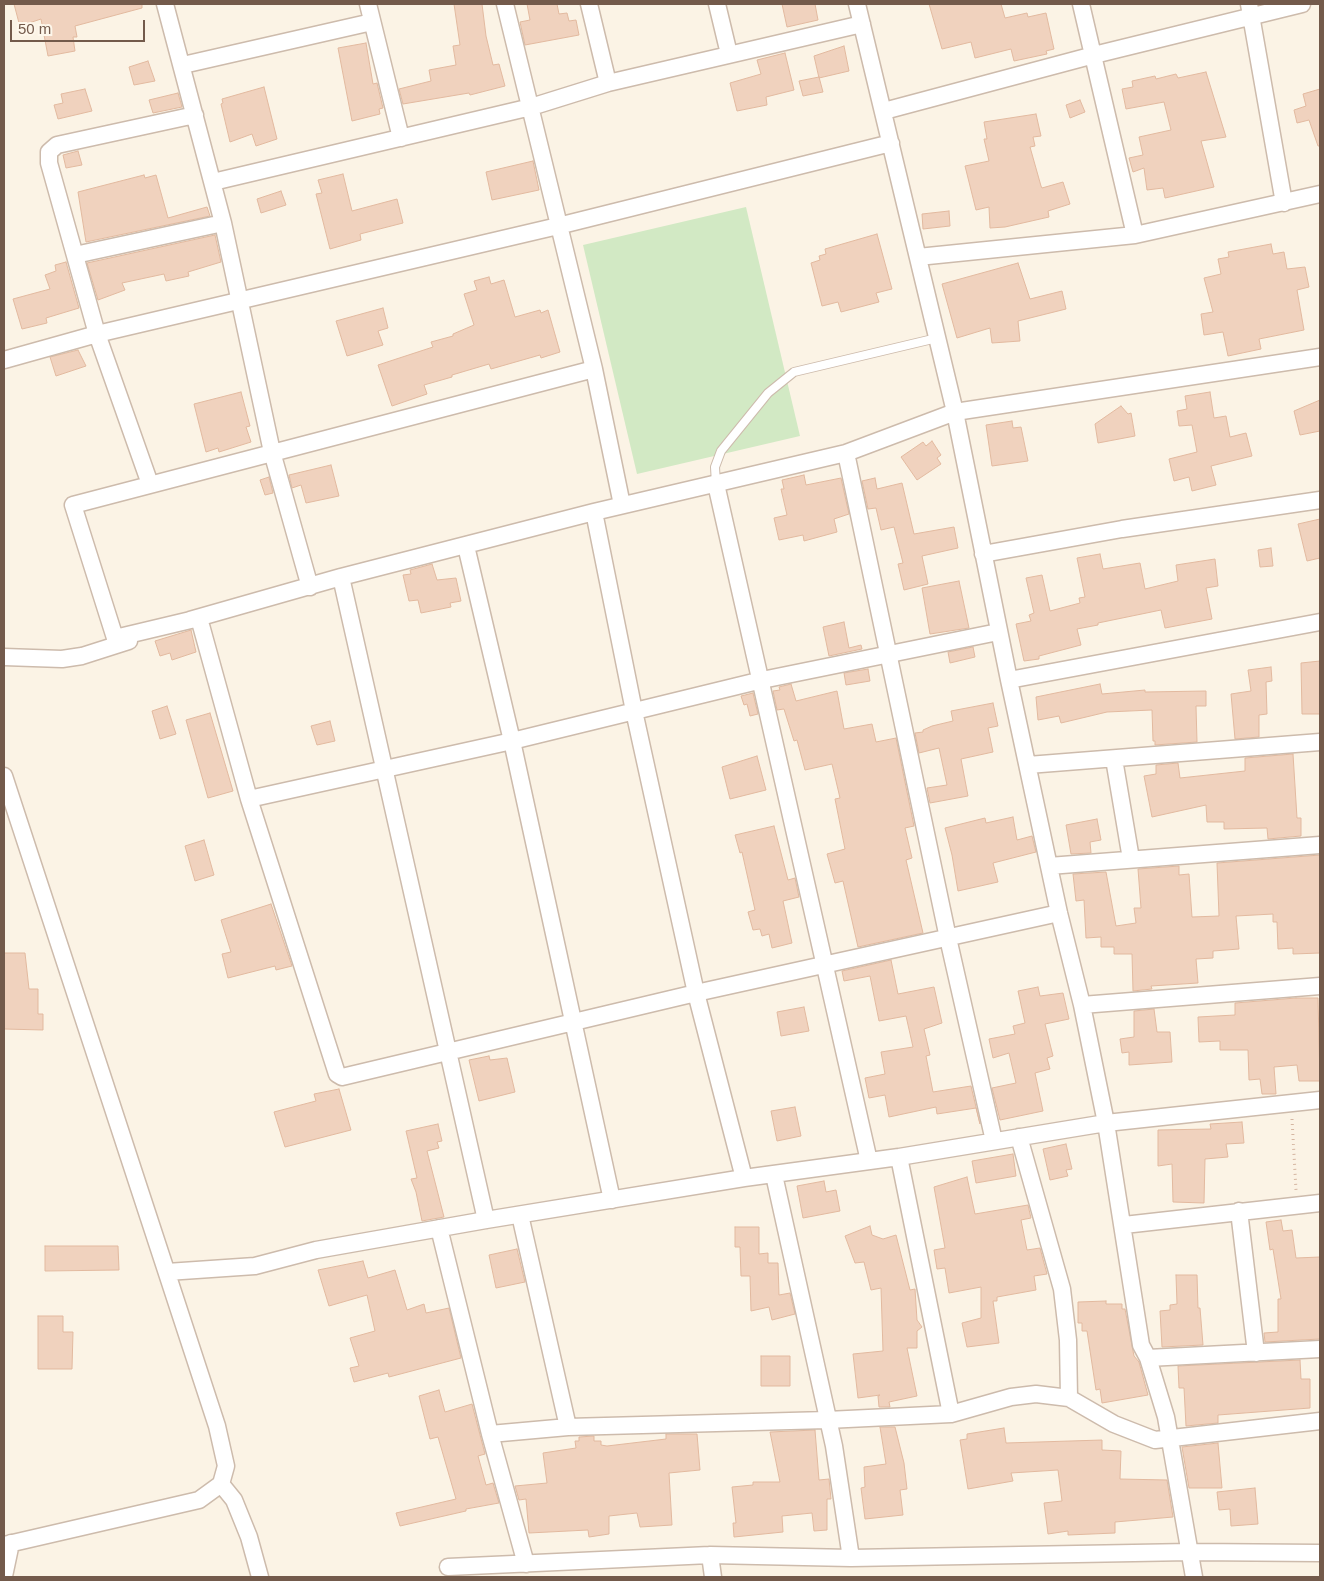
<!DOCTYPE html>
<style>
body{margin:0}
#map{position:relative;width:1324px;height:1581px;overflow:hidden;background:#fbf3e5;font-family:Arial,sans-serif}
canvas{display:block}
.frame{position:absolute;inset:0;border:5px solid #735a4b;pointer-events:none}
.scale{position:absolute;left:10px;top:20px;width:135px;height:22px;box-sizing:border-box;border:2px solid #735a4b;border-top:0;padding-left:6px;font-size:15px;line-height:18px;white-space:nowrap;color:#735a4b;-webkit-text-stroke:4px #fef7eb;paint-order:stroke}
</style>
<div id="map">
<canvas width="1324" height="1581"></canvas>
<div class="frame"></div>
<div class="scale">50 m</div>
</div>
<script>
const c = document.querySelector('canvas').getContext('2d');
c.lineJoin = 'round';
function paint(path, color) { c.fillStyle = color; c.fill(path, 'evenodd'); }
const shape = rows => new Path2D(rows.map(r => 'M' + r).join(''));
function strokePath(path, color, width, dash) { c.strokeStyle = color; c.lineWidth = width; c.lineCap = dash ? 'butt' : 'round'; c.setLineDash(dash || []); c.stroke(path); }
paint(shape([
 [746,207,800,436,637,474,583,245]
]), '#d2e9c4');
const building = shape([
 [14,4,142,4,142,8,75,26,77,37,73,37,75,51,48,56,41,19,23,25,23,22,19,23,14,4],
 [454,4,482,4,486,36,493,65,499,64,505,86,470,95,469,93,403,104,399,89,431,81,429,70,456,65,453,46,460,45,454,4],
 [527,4,557,4,559,14,567,13,569,21,576,20,579,35,525,45,520,22,530,20,527,4],
 [782,4,815,4,818,20,787,27,782,4],
 [929,4,1001,4,1005,18,1027,13,1028,17,1046,13,1054,49,1046,51,1047,54,1014,61,1011,49,975,58,971,42,942,49,929,4],
 [366,43,373,84,377,83,383,108,379,109,380,114,352,121,338,48,366,43],
 [844,46,849,71,819,78,814,56,844,46],
 [785,53,794,90,766,97,767,105,737,111,730,83,761,74,757,60,785,53],
 [148,61,155,81,134,85,129,67,148,61],
 [1206,72,1226,137,1201,141,1214,187,1165,198,1163,188,1147,190,1144,168,1133,172,1129,158,1143,155,1139,137,1171,130,1164,102,1126,109,1122,89,1133,87,1132,81,1155,76,1156,79,1176,74,1178,78,1206,72],
 [819,77,823,92,803,96,799,81,819,77],
 [264,87,277,139,256,146,252,134,230,142,221,104,223,103,222,99,264,87],
 [85,89,92,111,58,119,54,105,63,103,61,94,85,89],
 [1320,89,1320,146,1318,146,1309,120,1297,123,1294,110,1306,106,1303,94,1320,89],
 [178,93,182,107,153,113,149,100,178,93],
 [1080,100,1085,112,1070,118,1066,105,1080,100],
 [1036,114,1041,136,1033,137,1035,146,1030,147,1041,186,1042,188,1063,182,1070,204,1048,211,1049,217,1005,227,990,228,989,207,976,210,965,166,989,161,984,139,987,139,984,122,1036,114],
 [78,151,82,165,66,168,63,155,78,151],
 [533,161,539,190,492,200,486,172,533,161],
 [343,174,352,211,397,199,403,223,360,234,361,240,330,249,316,194,322,193,318,180,343,174],
 [144,175,145,178,156,175,168,218,207,207,210,216,86,242,78,192,144,175],
 [281,191,286,205,261,213,257,199,281,191],
 [949,211,950,226,923,229,922,214,949,211],
 [877,234,892,289,876,293,879,302,841,312,838,302,822,306,811,263,820,260,819,256,826,254,825,249,877,234],
 [215,235,221,262,188,272,189,276,166,281,164,274,122,283,125,290,98,300,87,263,215,235],
 [1271,244,1273,254,1284,252,1287,269,1305,267,1309,287,1297,290,1304,330,1259,339,1261,349,1228,356,1223,332,1204,335,1201,314,1213,312,1204,278,1221,274,1218,259,1229,257,1228,252,1271,244],
 [66,262,79,308,46,318,47,323,22,329,13,299,50,289,45,275,56,271,55,265,66,262],
 [1018,263,1030,299,1062,291,1066,309,1018,321,1020,341,992,343,990,328,957,338,942,284,1018,263],
 [489,277,491,284,504,280,515,317,540,310,541,313,548,310,560,352,541,358,540,355,491,369,489,364,452,375,452,377,424,385,427,394,392,406,378,365,433,347,431,342,453,336,453,334,474,325,464,294,477,290,474,281,489,277],
 [383,308,388,328,378,331,383,345,347,356,336,321,383,308],
 [78,350,86,366,56,376,50,357,78,350],
 [241,392,250,426,246,427,251,442,219,452,218,448,206,452,194,404,241,392],
 [1210,392,1214,418,1226,416,1230,437,1246,433,1252,456,1211,466,1216,485,1192,491,1189,477,1174,481,1169,459,1197,452,1192,425,1179,426,1177,411,1187,409,1185,396,1210,392],
 [1320,400,1320,431,1300,435,1294,411,1320,400],
 [1121,406,1128,414,1131,413,1135,436,1098,443,1095,424,1121,406],
 [1012,421,1013,428,1021,427,1028,461,992,466,986,425,1012,421],
 [932,441,941,455,937,458,941,464,917,480,901,457,923,442,926,446,932,441],
 [331,465,339,496,306,503,301,485,292,488,289,475,331,465],
 [804,475,806,485,841,478,849,514,834,519,837,532,804,541,803,535,779,540,774,518,787,515,781,489,784,489,782,480,804,475],
 [269,477,273,493,265,495,260,480,269,477],
 [875,478,877,489,902,483,914,534,954,527,958,548,922,556,928,584,904,590,898,564,903,563,894,527,881,530,876,508,868,509,862,481,875,478],
 [1320,519,1320,558,1307,561,1298,524,1320,519],
 [1271,548,1273,566,1260,567,1258,550,1271,548],
 [1100,554,1103,569,1140,563,1145,589,1178,581,1176,565,1215,559,1218,586,1206,588,1212,619,1165,628,1161,610,1098,623,1098,625,1077,629,1081,645,1039,656,1039,659,1024,661,1016,624,1031,621,1029,615,1034,613,1026,578,1042,575,1050,611,1080,603,1079,598,1085,597,1077,558,1100,554],
 [432,564,437,580,456,578,461,601,450,603,451,607,421,613,418,600,409,601,403,575,411,574,410,570,432,564],
 [959,581,969,628,930,634,922,588,959,581],
 [844,622,849,648,861,645,862,649,829,656,823,627,844,622],
 [191,630,196,652,172,660,170,653,160,656,155,641,191,630],
 [973,647,975,657,950,663,948,652,973,647],
 [1320,661,1320,714,1302,714,1301,663,1320,661],
 [1271,667,1272,681,1266,682,1267,714,1259,715,1259,737,1235,739,1231,694,1251,691,1248,670,1271,667],
 [868,669,870,681,846,685,844,673,868,669],
 [791,684,796,701,837,691,844,729,872,724,876,742,896,738,914,826,905,828,912,858,906,860,923,933,858,947,843,881,835,883,827,854,845,849,835,799,840,798,832,764,805,770,797,740,794,741,784,709,777,710,773,691,780,690,779,687,791,684],
 [1100,684,1102,694,1145,690,1145,692,1206,691,1206,706,1196,706,1197,742,1155,745,1155,741,1153,741,1152,710,1107,712,1061,723,1059,716,1038,720,1036,697,1100,684],
 [753,693,758,714,750,716,747,704,744,705,741,696,753,693],
 [993,703,998,726,988,728,993,752,961,759,968,796,930,803,927,788,947,785,939,748,919,753,915,733,923,732,923,730,932,726,953,721,951,711,993,703],
 [167,706,176,734,160,739,152,711,167,706],
 [210,713,233,791,208,798,186,720,210,713],
 [330,721,335,741,317,745,311,726,330,721],
 [1293,754,1297,818,1301,818,1301,836,1268,839,1267,828,1224,829,1224,822,1207,822,1206,805,1152,817,1144,776,1156,774,1156,765,1178,763,1180,778,1245,771,1245,758,1293,754],
 [757,756,766,790,730,799,722,767,757,756],
 [1013,817,1017,840,1032,836,1036,852,993,863,998,882,958,891,952,855,945,828,985,818,986,823,1013,817],
 [1097,819,1101,840,1090,842,1091,853,1071,854,1066,825,1097,819],
 [774,826,788,880,795,878,799,897,783,901,792,943,772,948,769,934,762,936,760,929,753,930,748,912,755,910,742,852,740,853,735,835,774,826],
 [204,840,214,875,195,881,185,846,204,840],
 [1320,855,1320,953,1293,954,1293,948,1278,949,1277,922,1273,922,1273,914,1236,916,1239,949,1213,951,1213,958,1196,959,1198,983,1151,986,1152,989,1133,991,1132,954,1114,954,1114,947,1101,947,1101,937,1086,938,1084,900,1076,901,1073,874,1106,872,1116,926,1136,923,1134,908,1141,908,1138,869,1179,866,1179,875,1189,874,1192,917,1219,916,1217,863,1320,855],
 [271,904,292,966,276,970,275,966,228,978,222,954,231,952,221,920,271,904],
 [4,953,25,953,29,989,38,989,38,1014,43,1014,43,1030,4,1029,4,953],
 [891,960,898,994,934,987,942,1023,924,1029,930,1055,926,1056,933,1092,971,1086,980,1124,976,1108,937,1114,936,1107,889,1117,885,1095,869,1098,865,1078,885,1074,881,1052,913,1047,906,1016,879,1021,870,976,844,981,842,971,891,960],
 [1038,987,1040,996,1063,993,1069,1019,1045,1024,1053,1056,1047,1058,1050,1069,1035,1073,1043,1111,1000,1120,992,1088,1016,1083,1009,1053,993,1058,989,1039,1015,1034,1013,1026,1025,1023,1018,991,1038,987],
 [1296,998,1318,998,1320,1081,1299,1081,1297,1065,1274,1067,1276,1094,1262,1094,1260,1079,1249,1080,1248,1050,1220,1050,1220,1041,1199,1042,1198,1017,1235,1015,1235,1003,1296,998],
 [804,1007,809,1031,781,1036,777,1012,804,1007],
 [1154,1009,1157,1032,1170,1032,1172,1062,1129,1065,1129,1052,1122,1053,1120,1039,1134,1037,1134,1011,1154,1009],
 [489,1056,490,1060,507,1058,515,1092,479,1101,469,1060,489,1056],
 [339,1089,351,1130,285,1147,274,1112,316,1101,314,1094,339,1089],
 [795,1107,801,1136,777,1141,771,1111,795,1107],
 [1242,1122,1244,1143,1226,1144,1228,1157,1205,1159,1204,1203,1173,1202,1172,1164,1158,1166,1158,1130,1211,1129,1210,1124,1242,1122],
 [438,1124,442,1141,437,1142,439,1148,427,1151,444,1217,422,1221,416,1192,411,1179,417,1178,406,1131,438,1124],
 [1066,1144,1072,1169,1066,1170,1068,1176,1050,1180,1043,1149,1066,1144],
 [1013,1154,1016,1176,976,1183,972,1161,1013,1154],
 [967,1177,975,1214,1028,1205,1031,1218,1021,1220,1027,1250,1040,1248,1047,1274,1034,1276,1036,1290,997,1297,997,1301,993,1301,999,1343,967,1347,962,1323,981,1318,981,1287,949,1293,945,1268,937,1269,934,1250,945,1248,934,1187,967,1177],
 [824,1181,826,1192,836,1190,840,1211,803,1218,797,1186,824,1181],
 [1281,1220,1283,1231,1292,1230,1296,1258,1320,1257,1320,1339,1265,1342,1264,1333,1278,1332,1278,1299,1281,1299,1273,1249,1270,1250,1266,1222,1281,1220],
 [870,1226,872,1235,883,1239,896,1235,910,1290,915,1289,917,1320,922,1327,917,1331,917,1348,907,1348,917,1396,889,1402,890,1407,879,1407,878,1396,880,1395,858,1398,853,1354,883,1351,881,1288,871,1290,864,1262,855,1263,845,1236,870,1226],
 [735,1227,759,1227,759,1254,768,1253,768,1263,778,1263,779,1295,790,1293,795,1314,772,1320,769,1307,751,1311,750,1276,741,1276,740,1247,735,1247,735,1227],
 [45,1246,118,1246,119,1270,45,1271,45,1246],
 [517,1249,525,1282,496,1288,489,1255,517,1249],
 [363,1261,368,1278,395,1270,407,1310,424,1304,426,1313,449,1308,461,1358,389,1377,388,1373,354,1382,350,1368,359,1366,350,1338,375,1331,367,1295,329,1306,318,1270,363,1261],
 [1176,1275,1197,1275,1198,1308,1200,1308,1203,1345,1162,1347,1160,1311,1170,1310,1170,1305,1177,1304,1176,1275],
 [1106,1301,1106,1304,1122,1304,1122,1309,1125,1309,1134,1356,1139,1362,1148,1395,1102,1403,1100,1389,1096,1390,1087,1331,1082,1331,1082,1323,1078,1323,1078,1302,1106,1301],
 [38,1316,63,1316,63,1332,73,1332,72,1369,38,1369,38,1316],
 [761,1356,790,1356,790,1386,761,1386,761,1356],
 [1300,1360,1301,1379,1310,1379,1310,1408,1218,1415,1218,1423,1186,1426,1184,1388,1179,1388,1178,1366,1300,1360],
 [439,1390,445,1412,472,1404,485,1454,478,1456,486,1485,493,1483,499,1503,466,1509,466,1511,400,1526,396,1513,456,1499,438,1437,430,1439,419,1396,439,1390],
 [880,1427,895,1427,904,1463,907,1489,900,1490,903,1515,865,1519,861,1488,865,1487,864,1467,886,1464,880,1427],
 [1004,1428,1006,1443,1102,1440,1102,1450,1121,1451,1120,1479,1167,1480,1173,1517,1115,1522,1115,1533,1068,1535,1068,1531,1048,1534,1044,1503,1062,1501,1058,1470,1011,1473,1013,1481,968,1489,960,1440,967,1439,967,1434,1004,1428],
 [815,1430,819,1480,829,1479,831,1499,827,1499,827,1530,814,1531,812,1513,782,1516,783,1532,734,1537,733,1523,736,1523,732,1487,753,1485,753,1482,780,1482,770,1432,815,1430],
 [666,1434,697,1434,700,1470,669,1473,672,1525,640,1527,637,1513,609,1516,609,1534,589,1537,588,1530,529,1533,526,1499,519,1500,515,1486,547,1483,543,1453,576,1448,575,1441,579,1441,579,1437,594,1436,594,1441,601,1441,601,1445,607,1446,666,1439,666,1434],
 [1218,1443,1222,1488,1189,1488,1182,1447,1218,1443],
 [1255,1488,1258,1524,1231,1526,1230,1509,1219,1510,1217,1492,1255,1488]
]);
paint(building, '#f0d2be');
strokePath(building, '#e2b99f', 1);
const service = shape([
 [716,484,715,467,721,451,768,393,794,372,937,338]
]);
const minor = shape([
 [165,4,223,223,272,452,310,587],
 [368,4,401,138],
 [505,4,594,369,622,505],
 [589,4,608,83],
 [717,4,729,54],
 [857,4,955,412,1009,680,1059,913,1082,1005,1106,1123,1141,1345,1148,1358,1166,1417,1194,1577],
 [1081,4,1135,235,1320,194],
 [1249,4,1284,203],
 [183,65,372,22],
 [884,111,1094,55,1302,4],
 [213,182,531,107,608,83,862,24],
 [75,255,223,223],
 [918,257,1135,235],
 [4,360,97,334,558,226,891,143],
 [594,369,73,505,115,638,199,618,249,799,337,1074,342,1077,696,993,1059,913],
 [846,453,948,938,994,1141],
 [150,484,97,334,49,163,49,152,57,145,195,115],
 [716,484,869,1161],
 [594,512,634,711,696,993,744,1178],
 [466,546,512,741,612,1200],
 [983,554,1122,529,1320,500],
 [341,577,486,1220],
 [190,620,341,577,594,512,846,453,955,412,1320,357],
 [4,657,62,659,82,656,129,641],
 [1009,680,1320,622],
 [1114,759,1131,859],
 [1028,765,1320,742],
 [4,776,217,1426,226,1466,221,1484,199,1500,4,1545],
 [249,799,512,741,762,680,998,632],
 [1049,866,1320,845],
 [1082,1005,1320,986],
 [1019,1137,1062,1289,1068,1340,1069,1398],
 [899,1157,951,1414],
 [774,1175,834,1446,851,1558],
 [1239,1211,1256,1353],
 [520,1215,568,1427],
 [1124,1225,1320,1203],
 [439,1228,490,1434,526,1564],
 [167,1272,255,1266,316,1250,486,1220,744,1178,899,1157,1106,1123,1320,1100],
 [1148,1358,1320,1349],
 [490,1434,568,1427,827,1420,951,1414,1011,1397,1036,1394,1069,1398,1114,1424,1155,1440,1320,1421],
 [221,1484,234,1500,249,1537,260,1577],
 [710,1555,713,1577],
 [448,1567,710,1555,851,1558,1190,1552,1320,1553],
 [4,1576,11,1543]
]);
strokePath(service, '#cdbbac', 10);
strokePath(minor, '#cdbbac', 19);
strokePath(shape([
 [1292,1119,1296,1190]
]), '#d5b6a1', 3, [1, 4]);
strokePath(service, '#fff', 8);
strokePath(minor, '#fff', 16);
</script>
